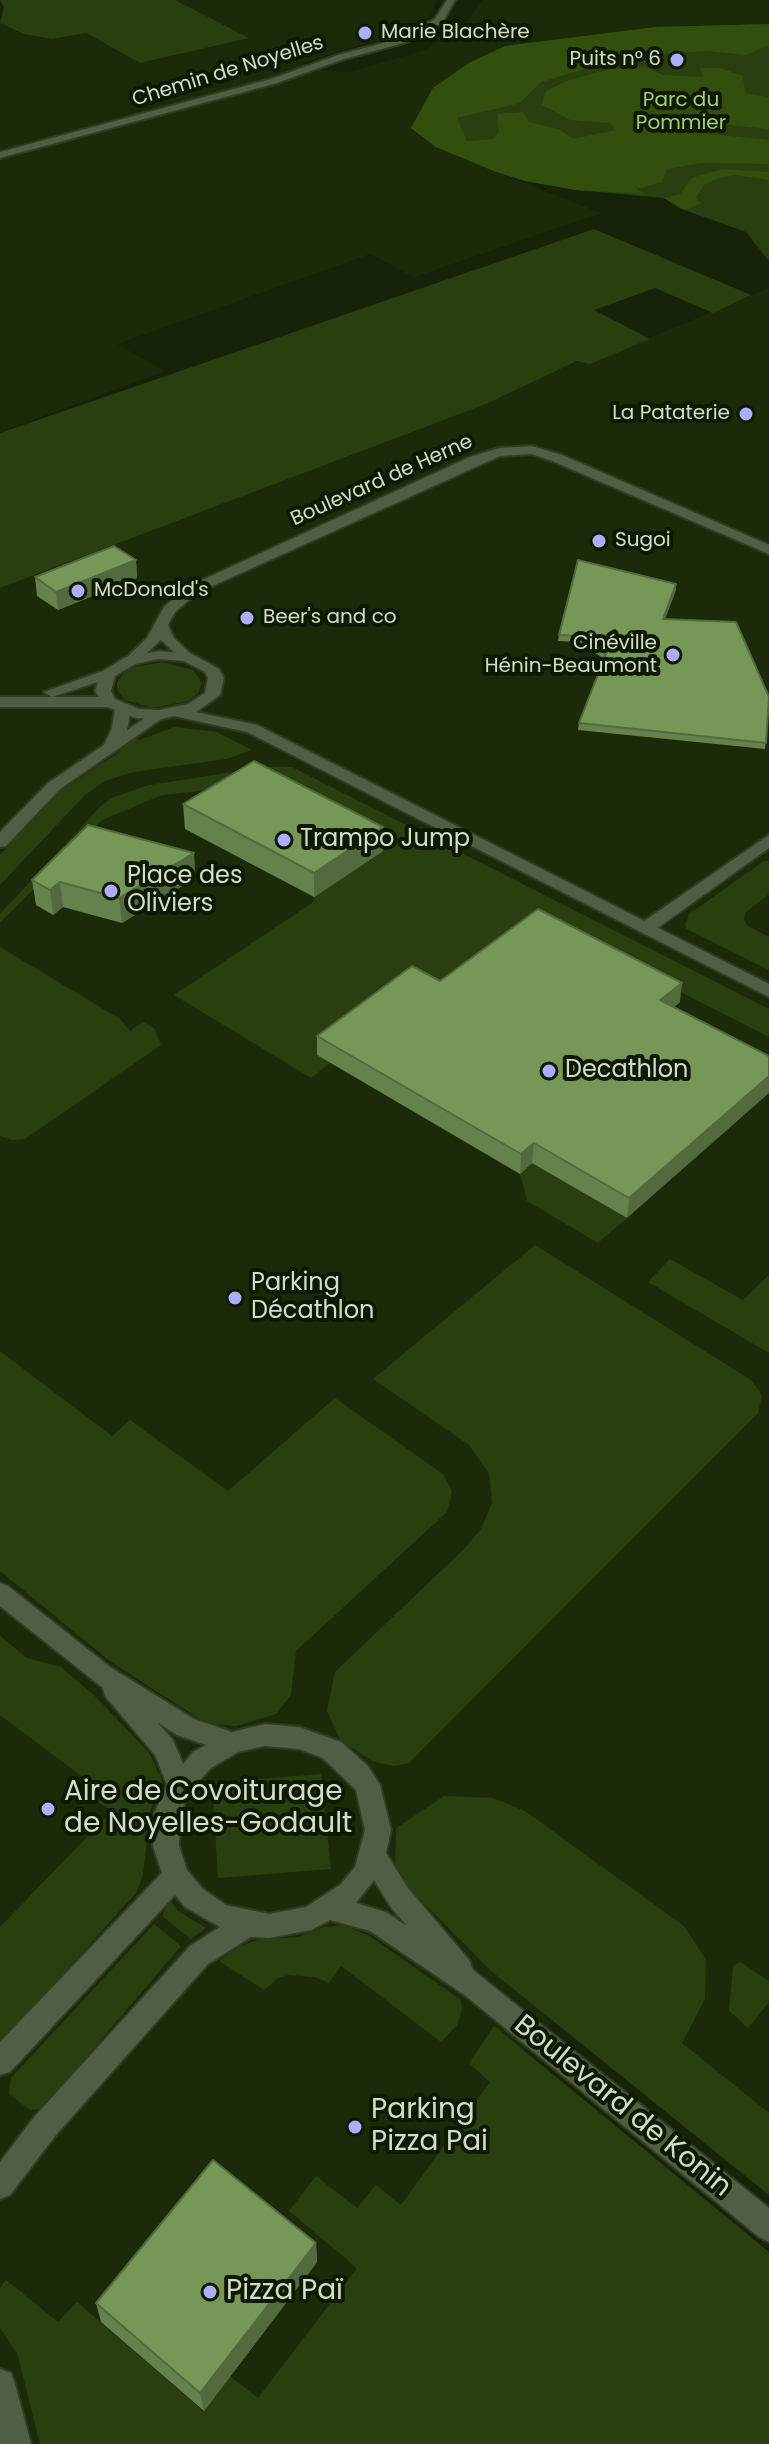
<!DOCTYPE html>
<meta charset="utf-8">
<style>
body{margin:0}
canvas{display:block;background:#162308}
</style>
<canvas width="769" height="2444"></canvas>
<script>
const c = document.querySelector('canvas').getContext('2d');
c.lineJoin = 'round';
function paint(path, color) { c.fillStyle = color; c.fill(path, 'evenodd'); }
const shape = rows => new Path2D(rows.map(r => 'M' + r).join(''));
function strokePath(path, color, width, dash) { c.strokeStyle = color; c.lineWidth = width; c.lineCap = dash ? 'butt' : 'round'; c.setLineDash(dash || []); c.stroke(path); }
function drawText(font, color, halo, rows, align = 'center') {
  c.font = font + ' Poppins,sans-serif'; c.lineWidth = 8; c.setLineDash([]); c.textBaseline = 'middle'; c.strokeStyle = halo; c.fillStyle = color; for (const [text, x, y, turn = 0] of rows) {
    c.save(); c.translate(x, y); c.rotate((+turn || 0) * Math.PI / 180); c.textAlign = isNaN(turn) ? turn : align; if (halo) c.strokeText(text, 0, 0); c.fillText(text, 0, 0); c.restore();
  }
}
paint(shape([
 [175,0,436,0,432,14,412,30,301,63,321,71,349,72,425,50,464,26,483,0,769,0,769,24,691,25,505,46,469,63,433,88,496,172,601,213,414,277,370,254,117,344,165,371,0,432,0,23,23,35,52,39,86,33,140,63,248,38],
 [769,288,769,2195,553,2021,490,2082,357,2268,223,2444,0,2444,0,588,486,404,577,361,590,363]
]), '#1b2b09');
paint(shape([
 [0,0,175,0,249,38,140,63,86,33,52,39,23,34,0,23,4,7],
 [769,24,769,261,746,232,679,208,664,198,576,190,525,181,436,147,411,128,433,88,469,63,505,46,656,27],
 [594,229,751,295,713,313,655,288,594,310,650,339,590,364,577,361,486,404,0,588,0,433],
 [162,662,193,670,202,683,198,693,188,701,153,708,125,700,117,690,117,682,123,674,135,667],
 [174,727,217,732,252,750,227,759,133,772,105,781,85,795,0,885,0,855,59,792,115,755,134,738,140,740],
 [266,767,292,767,769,1009,769,1037,545,923,318,1055,330,1063,311,1078,174,995,312,903,314,897,255,785,162,795,102,820,0,923,0,914,100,807,111,798,149,785],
 [764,861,769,861,769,894,745,913,744,920,748,926,769,937,769,970,687,929,685,925,689,914],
 [0,947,120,1019,130,1031,143,1022,154,1028,161,1045,25,1139,12,1140,0,1136],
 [533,1163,627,1218,598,1243,527,1201,520,1174],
 [535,1245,751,1380,762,1395,758,1413,409,1763,395,1766,374,1762,340,1740,327,1711,335,1672,464,1549,481,1529,492,1503,489,1473,469,1445,373,1379],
 [670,1259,743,1300,769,1275,769,1353,648,1282],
 [0,1351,112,1436,130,1420,228,1491,335,1398,443,1474,452,1491,447,1512,296,1651,291,1695,276,1714,236,1726,206,1723,111,1662,0,1571],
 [0,1636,27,1658,61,1667,97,1698,150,1754,162,1780,150,1812,143,1875,136,1893,0,2043,0,1927,112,1811,83,1792,87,1783,84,1778,0,1715],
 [321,1774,331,1869,218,1878,212,1783],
 [444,1796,493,1798,525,1811,684,1926,706,1960,705,1999,682,2043,769,2113,769,2195,490,1970,395,1874,396,1828],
 [170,1900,178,1911,206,1928,191,1939,162,1916],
 [154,1924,181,1946,43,2108,30,2110,9,2094,11,2078],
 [343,1925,368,1935,461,2000,462,2010,457,2025,441,2042,341,1966,329,1983,315,1977,289,1975,278,1978,264,1990,219,1961,240,1946,257,1940,298,1937,324,1927],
 [740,1962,769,1981,769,2002,748,2028,729,2010,733,1966],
 [494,2026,769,2252,769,2444,40,2444,17,2353,0,2328,0,2288,6,2280,58,2322,77,2302,203,2411,230,2376,258,2398,357,2268,289,2211,316,2176,357,2208,376,2185,401,2205,490,2082,469,2063]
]), '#293f0f');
paint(shape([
 [769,24,769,45,746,55,706,51,648,55,623,54,591,59,585,69,541,82,520,103,457,118,467,141,493,139,499,132,497,114,523,112,529,122,559,129,573,139,615,130,610,123,570,120,542,105,545,92,566,81,610,69,643,66,663,75,703,77,700,68,720,68,743,76,745,93,769,97,769,129,680,120,672,130,769,140,769,164,700,163,667,169,662,182,637,189,645,194,576,190,525,181,496,172,436,147,411,128,433,88,469,63,505,46,656,27],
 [723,169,769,172,769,180,735,175,719,178,704,185,696,198,701,203,685,210,664,198,680,194,692,178]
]), '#324f0e');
const minor = shape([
 [532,446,562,455,769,545,769,554,552,461,531,454,500,456,197,593,175,612,168,625,174,638,194,657,192,660,182,660,161,640,136,663,131,664,124,660,147,638,164,607,187,587,470,457,499,448,532,446],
 [123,704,131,709,127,730,154,712,159,710,167,715,60,789,6,846,0,847,0,832,48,783,104,745,112,728,115,709,123,704],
 [769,835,769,848,652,932,640,932,637,928,640,924,769,835],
 [0,1583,8,1586,110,1667,194,1719,232,1732,265,1724,299,1727,341,1742,367,1765,380,1785,391,1830,386,1853,408,1888,469,1960,473,1970,769,2208,769,2242,759,2237,466,1996,370,1931,330,1920,311,1930,269,1938,251,1937,208,1964,55,2136,10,2195,0,2199,0,2162,35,2116,190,1946,220,1927,185,1907,175,1895,10,2072,0,2075,0,2042,162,1873,153,1846,154,1814,167,1785,155,1755,105,1696,103,1688,0,1606,0,1583],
 [157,1722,177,1735,206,1745,193,1752,183,1764,173,1740,157,1722],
 [265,1746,299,1749,323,1758,356,1790,365,1830,355,1867,340,1885,306,1907,269,1914,226,1905,203,1889,187,1870,179,1846,180,1814,189,1792,211,1768,238,1752,265,1746],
 [374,1880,390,1906,407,1926,386,1912,356,1903,374,1880],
 [0,2369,11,2373,15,2384,31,2444,0,2444,0,2369]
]);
const tertiary = shape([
 [447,0,455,0,442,23,404,43,344,59,277,83,0,158,0,152,271,79,338,55,398,39,435,19,447,0],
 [159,651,192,654,219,669,224,678,220,695,196,712,257,725,769,984,769,997,247,732,174,716,159,720,136,718,107,707,0,707,0,697,99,697,95,691,98,682,52,697,44,692,103,671,126,657,159,651],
 [159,659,184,661,205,672,208,678,205,693,188,704,159,710,139,709,115,699,111,691,115,676,135,664,159,659]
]);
strokePath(minor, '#313d23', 4);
strokePath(tertiary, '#313d23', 4);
paint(minor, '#505e44');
paint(tertiary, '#505e44');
paint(shape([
 [136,560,137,578,58,610,37,596,35,577],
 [676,590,665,619,769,702,765,749,578,730,579,723,604,659,580,642,558,641,559,635],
 [183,804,383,827,383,851,314,897,185,829],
 [194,853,195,878,122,923,63,907,53,915,36,905,32,880],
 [680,1002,674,1007,627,1218,532,1163,520,1174,317,1055,317,1036],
 [316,2243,317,2262,204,2411,101,2322,96,2303]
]), '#65824c');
paint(shape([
 [136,560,137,578,58,610,56,592],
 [676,584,676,590,662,625,663,619],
 [383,827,383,851,314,897,314,873],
 [194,853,195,878,122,923,119,898],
 [60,882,63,907,53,915,50,890],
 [682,983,680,1002,658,1020,660,1000],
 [769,1076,769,1093,627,1218,629,1198],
 [534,1143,532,1163,520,1174,521,1154],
 [316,2243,317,2262,204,2411,200,2393]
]), '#536a3e');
const building = shape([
 [114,546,136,560,56,592,35,577,114,546],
 [578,560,676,584,663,619,736,622,769,697,766,743,579,723,606,654,580,636,559,635,578,560],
 [254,761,383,827,314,873,183,804,254,761],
 [88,825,194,853,119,898,60,882,50,890,32,880,88,825],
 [538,909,682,983,660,1000,769,1056,769,1076,629,1198,534,1143,521,1154,317,1036,412,966,440,981,538,909],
 [213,2160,316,2243,200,2393,96,2303,213,2160]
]);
paint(building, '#769758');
strokePath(building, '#536a3e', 2);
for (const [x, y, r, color] of [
 [365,33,8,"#abaffb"],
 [677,60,8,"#abaffb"],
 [746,414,8,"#abaffb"],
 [599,541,8,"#abaffb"],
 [78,591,8,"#abaffb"],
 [247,618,8,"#abaffb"],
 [673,655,8,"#abaffb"],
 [284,840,8,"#abaffb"],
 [111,891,8,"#abaffb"],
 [549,1071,8,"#abaffb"],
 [235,1298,8,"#abaffb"],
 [48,1809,8,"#abaffb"],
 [355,2127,8,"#abaffb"],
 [210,2292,8,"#abaffb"]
]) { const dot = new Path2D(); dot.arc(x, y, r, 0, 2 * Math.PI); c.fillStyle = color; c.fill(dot); strokePath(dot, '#0d1901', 3); }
drawText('20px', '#d4ddcc', '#0d1901', [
 ["Marie Blachère",381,33],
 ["Puits n° 6",661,60,"right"],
 ["La Pataterie",730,414,"right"],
 ["Sugoi",615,541],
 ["McDonald's",94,591],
 ["Beer's and co",263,618],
 ["Cinéville",657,644,"right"],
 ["Hénin-Beaumont",657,667,"right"]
], 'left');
drawText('20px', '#d4ddcc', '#0d1901', [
 ["Chemin de Noyelles",228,72,-17],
 ["Boulevard de Herne",382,481,-24]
]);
drawText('20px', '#a2cf77', '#0d1901', [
 ["Parc du",681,101],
 ["Pommier",681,124]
]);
drawText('24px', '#d4ddcc', '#0d1901', [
 ["Trampo Jump",300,840],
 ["Place des",127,877],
 ["Oliviers",127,905],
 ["Decathlon",565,1071],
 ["Parking",251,1284],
 ["Décathlon",251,1312]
], 'left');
drawText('28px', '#d4ddcc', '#0d1901', [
 ["Aire de Covoiturage",64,1793],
 ["de Noyelles-Godault",64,1825],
 ["Parking",371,2111],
 ["Pizza Pai",371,2143],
 ["Pizza Paï",226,2292]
], 'left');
drawText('28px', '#d4ddcc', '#0d1901', [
 ["Boulevard de Konin",622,2107,39]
]);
</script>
